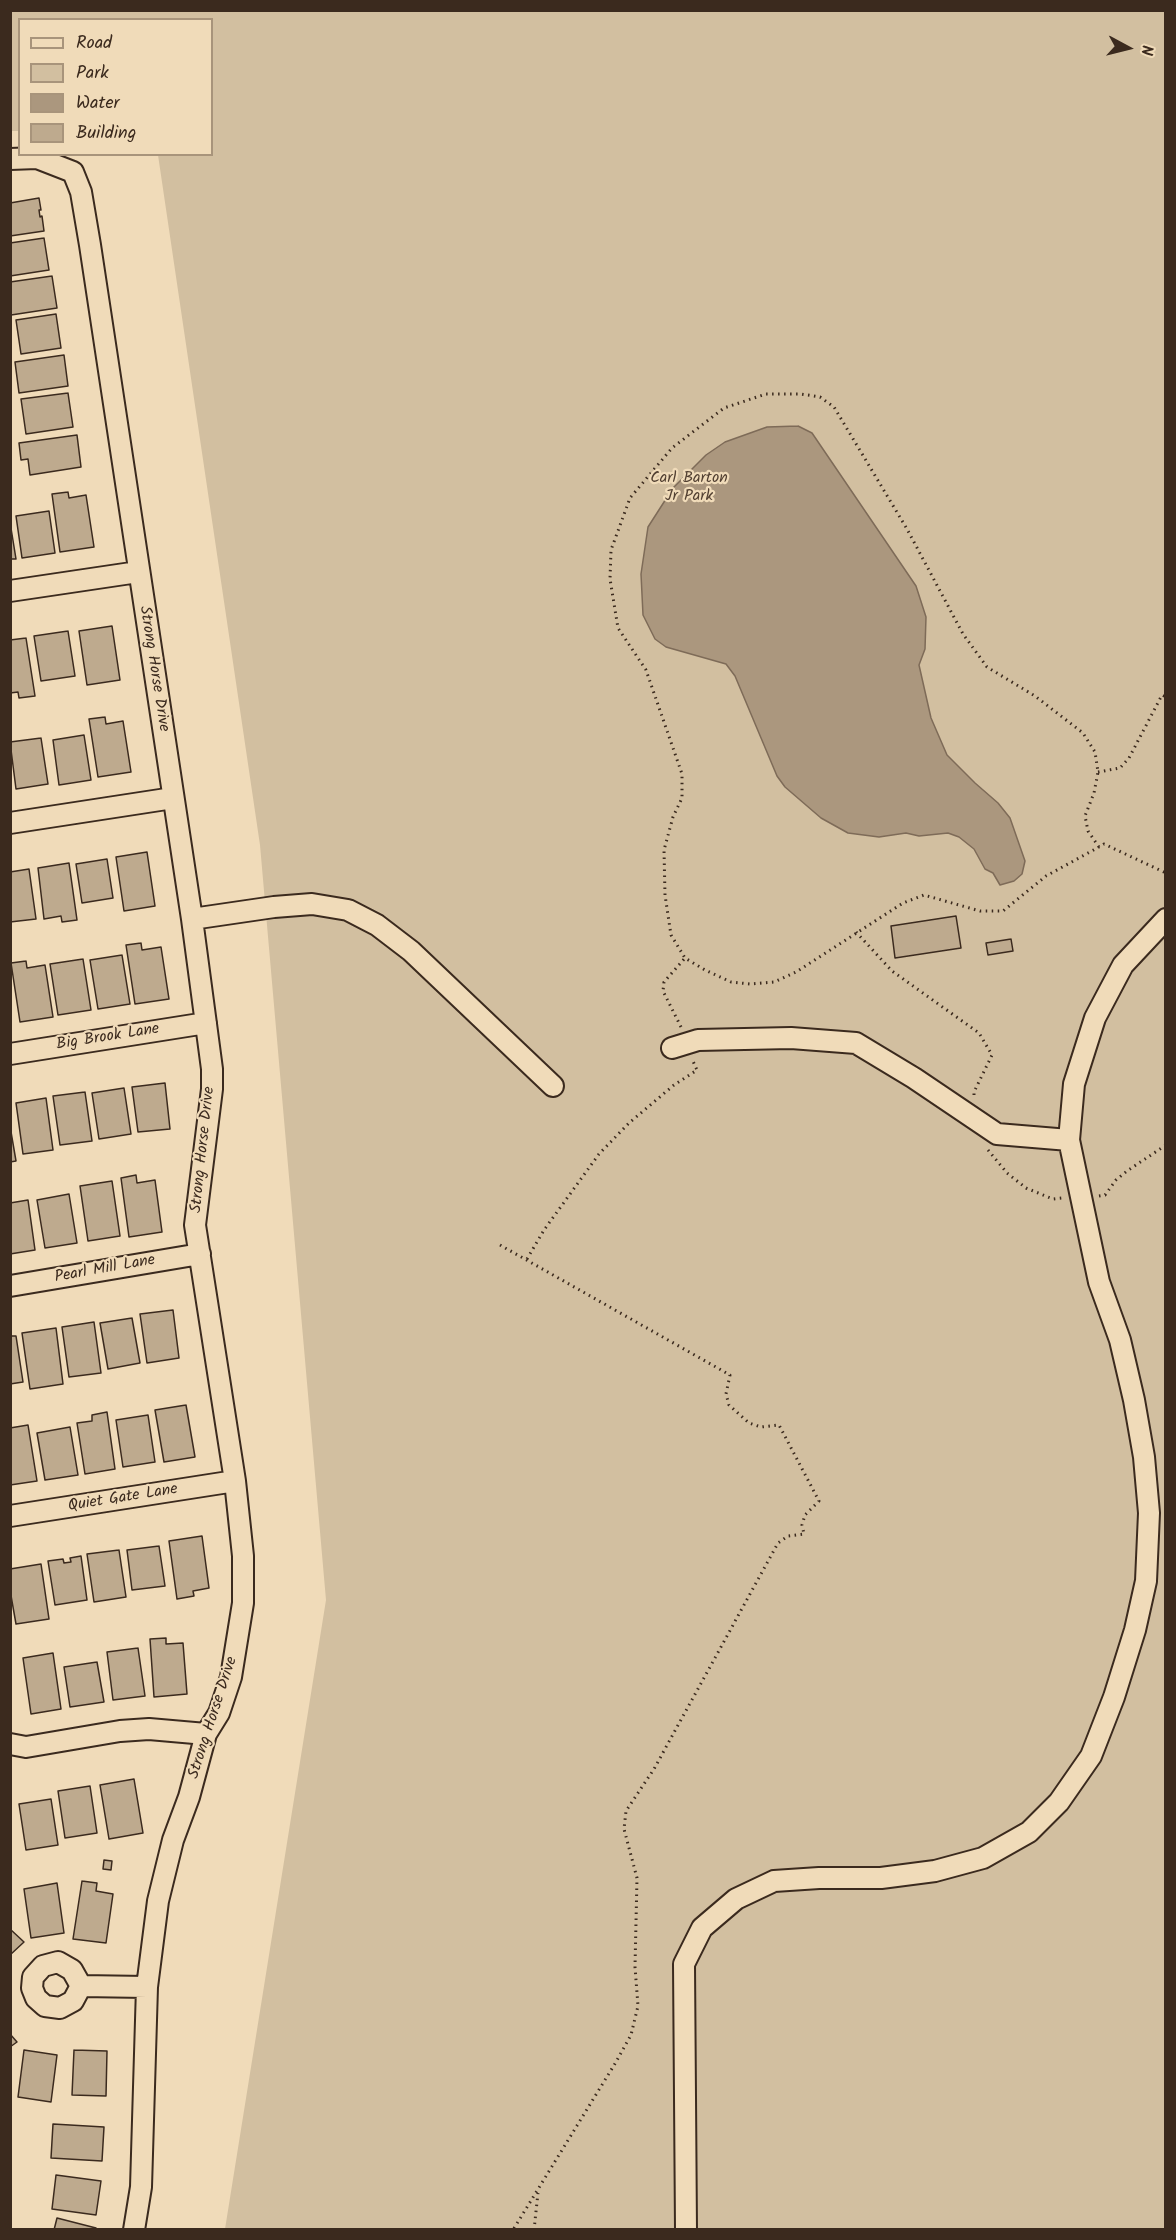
<!DOCTYPE html>
<style>
body{margin:0}
#map{position:relative;width:1176px;height:2240px;overflow:hidden;background:#f0dbb9;font-family:Kalam,sans-serif}
canvas{display:block}
.frame{position:absolute;inset:0;border:12px solid #3b2a1e;pointer-events:none}
.legend{position:absolute;left:18px;top:18px;width:195px;height:138px;box-sizing:border-box;background:#f0dbb9;border:2px solid #a8947b;margin:0;padding:8px 10px;list-style:none;font-size:18px;color:#3b2a1e}
.legend li{display:flex;align-items:center;gap:12px;height:30px}
.legend b{width:30px;border:2px solid #a8947b}
.north{position:absolute;left:1098px;top:18px;width:60px;height:60px;-webkit-text-stroke:4px #f0dbb9;paint-order:stroke;rotate:97deg;font-size:16px;font-weight:700;line-height:24px;text-align:center;color:#3b2a1e}
.north::after{content:'';display:block;margin:auto;width:21px;height:27px;background:#3b2a1e;clip-path:polygon(50% 0,100% 100%,50% 72%,0 100%)}
</style>
<div id="map">
<canvas width="1176" height="2240"></canvas>
<div class="frame"></div>
<ul class="legend">
<li><b style="height:8px;background:#f0dbb9"></b>Road</li>
<li><b style="height:16px;background:#d2bfa0"></b>Park</li>
<li><b style="height:16px;background:#ab977e"></b>Water</li>
<li><b style="height:16px;background:#beaa8e"></b>Building</li>
</ul>
<div class="north">N</div>
</div>
<script>
const c = document.querySelector('canvas').getContext('2d');
c.lineJoin = 'round';
function paint(path, color) { c.fillStyle = color; c.fill(path, 'evenodd'); }
const shape = rows => new Path2D(rows.map(r => 'M' + r).join(''));
function strokePath(path, color, width, dash) { c.strokeStyle = color; c.lineWidth = width; c.lineCap = dash ? 'butt' : 'round'; c.setLineDash(dash || []); c.stroke(path); }
function drawText(font, color, halo, rows, align = 'center') {
  c.font = font + ' Kalam,sans-serif'; c.lineWidth = 4.5; c.setLineDash([]); c.textBaseline = 'middle'; c.strokeStyle = halo; c.fillStyle = color; for (const [text, x, y, turn = 0] of rows) {
    c.save(); c.translate(x, y); c.rotate((+turn || 0) * Math.PI / 180); c.textAlign = isNaN(turn) ? turn : align; if (halo) c.strokeText(text, 0, 0); c.fillText(text, 0, 0); c.restore();
  }
}
paint(shape([
 [11,11,1165,11,1165,2229,225,2229,326,1600,260,845,158,155,212,154,212,20,20,20,19,131,11,131]
]), '#d2bfa0');
const water = shape([
 [798,426,812,433,916,586,926,617,925,649,919,665,931,718,947,755,975,783,998,803,1010,818,1025,861,1022,874,1014,881,1000,885,993,873,985,869,974,849,959,837,948,833,919,836,906,833,879,837,848,833,821,818,785,787,777,776,735,676,726,664,666,647,655,639,643,615,641,574,648,527,673,488,706,455,725,442,767,427,798,426]
]);
paint(water, '#ab977e');
strokePath(water, '#7e6b58', 1.5);
const building = shape([
 [39,198,41,210,39,210,40,217,42,216,44,231,10,236,10,203,39,198],
 [44,238,49,270,10,276,10,243,44,238],
 [52,276,57,308,11,315,10,282,52,276],
 [56,314,61,348,21,354,16,320,56,314],
 [64,355,68,386,19,393,15,362,64,355],
 [68,393,73,427,26,434,21,399,68,393],
 [77,435,81,467,30,475,28,459,21,460,19,443,77,435],
 [68,492,69,498,86,495,94,547,60,552,52,494,68,492],
 [49,511,55,553,22,558,16,516,49,511],
 [10,522,16,559,10,559,10,522],
 [112,626,120,680,87,685,79,631,112,626],
 [68,631,75,676,41,681,34,636,68,631],
 [26,638,35,696,19,698,18,692,10,693,10,640,26,638],
 [105,717,106,724,123,721,131,772,98,777,89,719,105,717],
 [84,735,91,780,59,785,53,740,84,735],
 [41,738,48,784,16,789,10,742,41,738],
 [147,852,155,906,124,911,116,857,147,852],
 [107,859,113,898,82,903,76,864,107,859],
 [69,863,77,920,62,922,61,916,44,919,38,868,69,863],
 [29,869,36,919,10,922,10,872,29,869],
 [956,916,961,948,895,958,891,926,956,916],
 [1011,939,1013,951,988,955,986,943,1011,939],
 [141,943,142,950,161,947,169,999,135,1004,126,945,141,943],
 [122,955,130,1004,98,1009,90,960,122,955],
 [83,959,91,1010,58,1015,50,964,83,959],
 [26,961,27,968,45,965,53,1017,20,1022,11,963,26,961],
 [165,1083,170,1129,138,1132,132,1087,165,1083],
 [124,1088,131,1134,99,1139,92,1093,124,1088],
 [85,1092,92,1141,60,1145,53,1096,85,1092],
 [46,1098,53,1150,23,1154,16,1103,46,1098],
 [10,1126,16,1161,10,1162,10,1126],
 [136,1175,137,1183,155,1180,162,1232,129,1237,121,1178,136,1175],
 [112,1181,120,1236,88,1241,80,1186,112,1181],
 [69,1194,77,1243,45,1248,37,1200,69,1194],
 [28,1200,35,1250,10,1254,10,1203,28,1200],
 [173,1310,179,1358,147,1363,140,1314,173,1310],
 [132,1318,140,1363,108,1369,100,1323,132,1318],
 [94,1322,101,1373,69,1377,62,1327,94,1322],
 [56,1328,63,1384,30,1389,22,1333,56,1328],
 [10,1336,16,1336,23,1382,10,1384,10,1336],
 [186,1405,195,1457,164,1462,155,1410,186,1405],
 [107,1412,115,1469,85,1474,77,1423,92,1421,92,1415,107,1412],
 [148,1415,155,1462,123,1467,116,1420,148,1415],
 [28,1425,37,1481,10,1485,10,1428,28,1425],
 [70,1427,78,1475,45,1480,37,1433,70,1427],
 [202,1536,209,1588,193,1591,194,1596,177,1599,169,1541,202,1536],
 [159,1546,165,1586,132,1590,127,1550,159,1546],
 [119,1550,126,1597,94,1602,87,1554,119,1550],
 [81,1556,87,1600,55,1605,48,1561,63,1559,64,1563,71,1562,70,1558,81,1556],
 [41,1564,49,1619,16,1624,10,1590,10,1569,41,1564],
 [166,1638,166,1644,183,1643,187,1694,154,1697,150,1639,166,1638],
 [138,1648,145,1696,113,1700,107,1652,138,1648],
 [53,1653,61,1709,31,1714,23,1658,53,1653],
 [97,1662,104,1702,70,1707,64,1667,97,1662],
 [134,1779,143,1833,109,1839,100,1785,134,1779],
 [90,1786,97,1833,65,1838,58,1791,90,1786],
 [51,1799,58,1845,26,1850,19,1804,51,1799],
 [104,1860,112,1861,111,1870,103,1869,104,1860],
 [82,1881,97,1883,96,1891,113,1894,106,1943,73,1939,82,1881],
 [57,1883,64,1933,31,1938,24,1889,57,1883],
 [10,1929,24,1942,10,1955,10,1929],
 [10,2034,17,2042,10,2047,10,2034],
 [24,2050,57,2055,51,2102,18,2097,24,2050],
 [74,2050,107,2051,106,2096,72,2095,74,2050],
 [53,2124,104,2127,102,2161,51,2158,53,2124],
 [56,2175,101,2181,96,2215,52,2209,56,2175],
 [57,2218,96,2228,96,2230,54,2230,57,2218]
]);
paint(building, '#beaa8e');
strokePath(building, '#3b2a1e', 1.5);
const minor = shape([
 [10,159,37,158,73,172,81,192,90,245,192,919,212,1069,212,1089,195,1225,235,1481,243,1556,243,1603,231,1677,219,1713,206,1734,189,1797,173,1840,158,1901,147,1987,141,2187,134,2230],
 [10,591,138,572],
 [10,823,173,798],
 [192,919,274,907,312,904,348,910,377,925,411,951,553,1086],
 [672,1048,698,1040,791,1038,856,1043,914,1078,997,1134,1069,1140],
 [10,1054,206,1023],
 [10,1286,200,1254],
 [10,1516,235,1481],
 [10,1744,26,1747,120,1731,149,1729,206,1734],
 [81,1986,72,1970,58,1962,43,1966,33,1977,32,1988,36,1998,45,2006,60,2008,73,2001,81,1986,147,1987],
 [686,2230,684,1964,702,1928,736,1899,774,1881,819,1878,881,1878,935,1871,983,1858,1029,1832,1059,1802,1091,1756,1114,1697,1135,1630,1146,1581,1149,1513,1144,1457,1134,1400,1120,1340,1099,1282,1069,1140,1074,1084,1095,1018,1123,965,1166,919]
]);
strokePath(minor, '#3b2a1e', 24);
strokePath(shape([
 [1098,772,1120,768,1129,758,1162,695,1166,697],
 [1099,847,1088,831,1085,816,1094,793,1098,772,1095,752,1083,733,1035,696,987,667,963,634,907,529,834,407,820,397,801,394,766,394,724,408,672,448,630,498,611,550,610,579,618,628,646,670,682,774,682,798,673,817,664,850,665,895,671,935,685,958,705,970,731,982,750,984,774,982,796,972,903,903,924,895,980,911,1003,911,1046,876,1099,847,1104,844,1166,873],
 [856,932,892,971,979,1033,992,1055,974,1092,974,1098],
 [681,1027,663,991,664,982,685,958],
 [988,1150,1007,1173,1026,1188,1053,1199,1062,1198],
 [1099,1196,1105,1195,1116,1180,1127,1171,1166,1145],
 [500,1245,730,1375,726,1394,729,1405,749,1423,761,1427,779,1425,819,1501,805,1515,802,1525,804,1534,788,1536,778,1543,654,1769,626,1811,624,1829,637,1878,635,1967,638,2006,631,2035,616,2062,513,2230],
 [527,1259,544,1230,599,1154,629,1123,674,1085,697,1070,692,1059],
 [534,2230,538,2193]
]), '#3b2a1e', 3, [1.5, 4.5]);
strokePath(minor, '#f0dbb9', 20);
drawText('16px', '#524032', '#f0dbb9', [
 ["Carl Barton",689,479],
 ["Jr Park",689,497]
]);
drawText('16px', '#3b2a1e', '#f0dbb9', [
 ["Strong Horse Drive",153,669,81],
 ["Big Brook Lane",108,1038,-9],
 ["Strong Horse Drive",204,1150,-84],
 ["Pearl Mill Lane",105,1270,-10],
 ["Quiet Gate Lane",123,1499,-9],
 ["Strong Horse Drive",214,1718,-72]
]);
</script>
